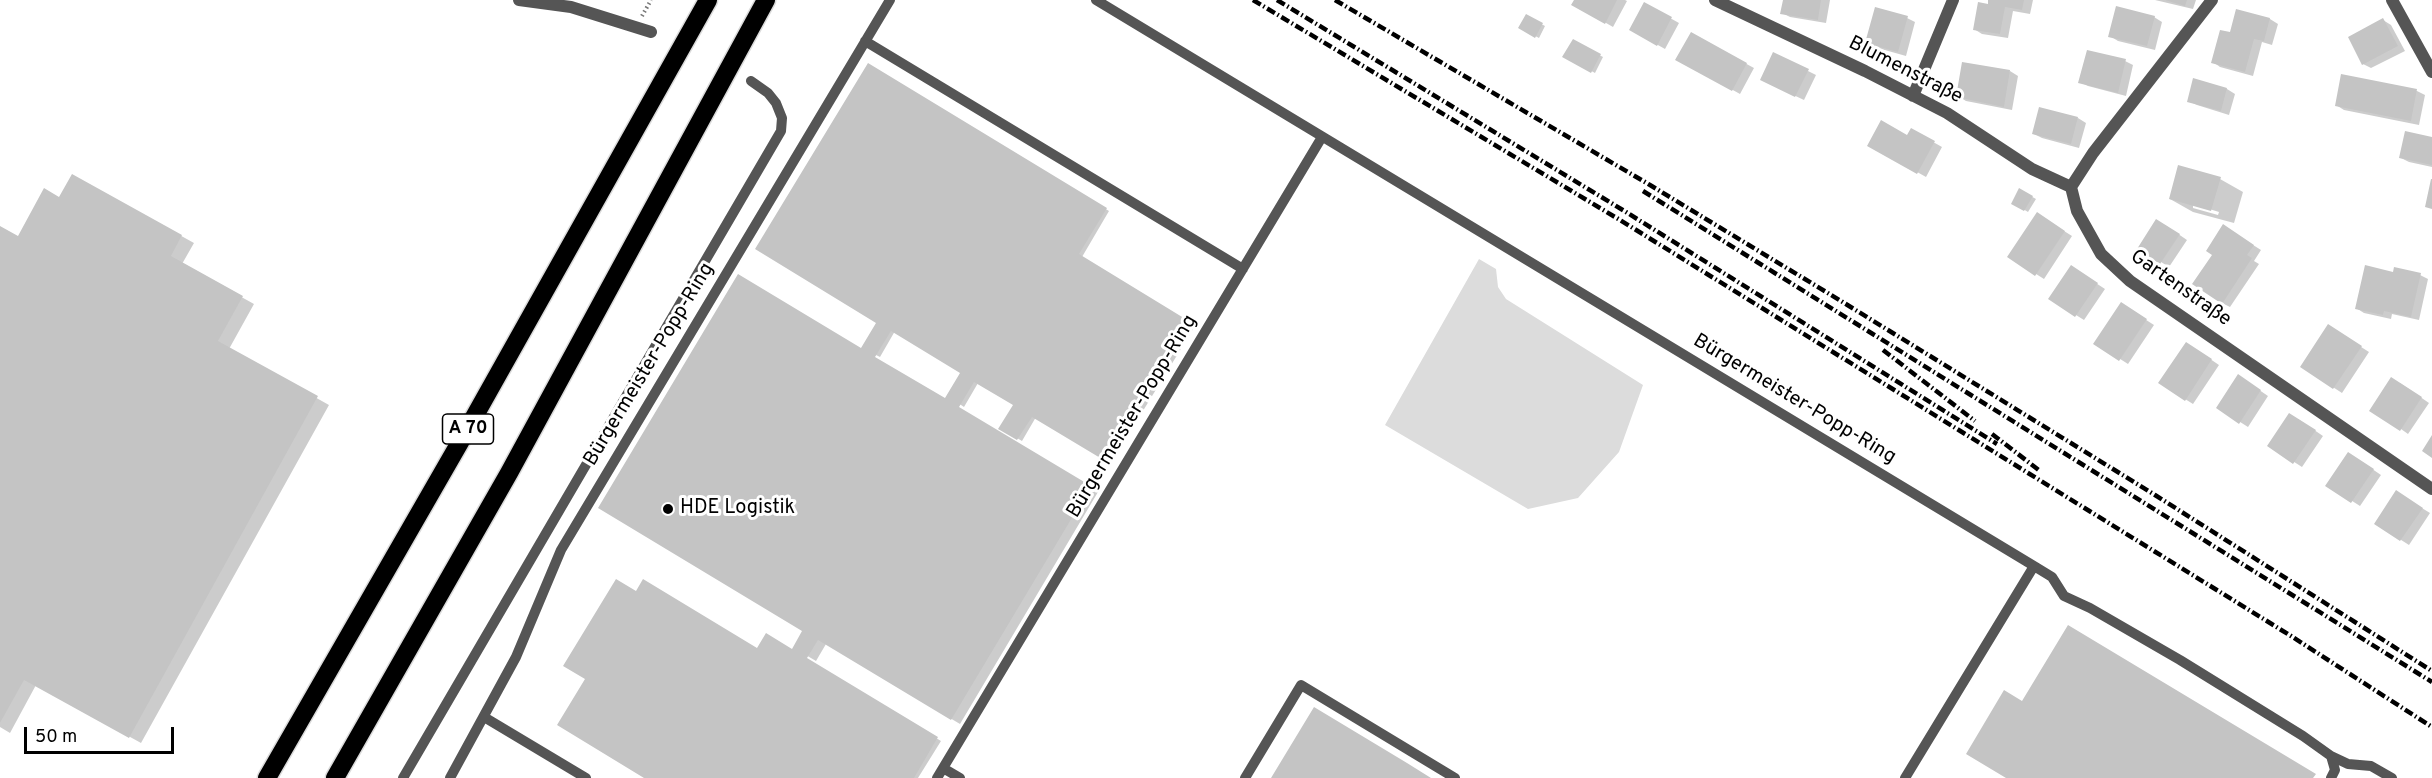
<!DOCTYPE html>
<meta charset="utf-8">
<style>
body{margin:0}
#map{position:relative;width:2432px;height:778px;overflow:hidden;background:#fff;font-family:Overpass,sans-serif}
canvas{display:block}
.scale{position:absolute;left:24px;top:727px;width:150px;height:27px;box-sizing:border-box;border:3px solid #000;border-top:0;padding-left:8px;font-size:18px;line-height:21px;white-space:nowrap;color:#000;-webkit-text-stroke:4px #fff;paint-order:stroke}
</style>
<div id="map">
<canvas width="2432" height="778"></canvas>
<div class="scale">50 m</div>
</div>
<script>
const c = document.querySelector('canvas').getContext('2d');
c.lineJoin = 'round';
function paint(path, color) { c.fillStyle = color; c.fill(path, 'evenodd'); }
const shape = rows => new Path2D(rows.map(r => 'M' + r).join(''));
function strokePath(path, color, width, dash) { c.strokeStyle = color; c.lineWidth = width; c.lineCap = dash ? 'butt' : 'round'; c.setLineDash(dash || []); c.stroke(path); }
function drawText(font, color, halo, rows, align = 'center') {
  c.font = font + ' Overpass,sans-serif'; c.lineWidth = 6; c.setLineDash([]); c.textBaseline = 'middle'; c.strokeStyle = halo; c.fillStyle = color; for (const [text, x, y, turn = 0] of rows) {
    c.save(); c.translate(x, y); c.rotate((+turn || 0) * Math.PI / 180); c.textAlign = isNaN(turn) ? turn : align; if (halo) c.strokeText(text, 0, 0); c.fillText(text, 0, 0); c.restore();
  }
}
paint(shape([
 [1479,259,1496,269,1498,287,1506,299,1643,385,1619,452,1578,498,1528,509,1385,425]
]), '#dcdcdc');
paint(shape([
 [1575,0,1625,0,1627,1,1613,27,1573,4],
 [1784,0,1830,0,1826,23,1790,17,1782,13],
 [1990,0,2033,0,2030,14,2013,11,2008,38,1982,34,1974,29,1989,6],
 [2155,0,2196,0,2193,9],
 [1645,4,1679,23,1665,49,1631,30],
 [2237,10,2270,19,2278,24,2272,45,2262,42,2253,76,2220,67,2213,62,2231,34],
 [1526,16,1545,26,1539,38,1520,28],
 [2154,17,2162,22,2155,50,2118,41,2110,36],
 [1907,18,1915,22,1906,56,1874,47,1866,42],
 [2383,20,2391,25,2405,51,2371,68,2363,64],
 [1691,34,1754,68,1740,94,1677,59],
 [1573,41,1603,57,1595,73,1564,56],
 [2125,61,2133,65,2126,96,2088,86,2080,82],
 [868,65,1109,211,1082,257,1195,326,1111,463,1036,417,1022,441,1000,428,1015,405,978,383,964,407,961,405,948,397,962,372,895,331,880,357,876,355,878,322],
 [1808,71,1816,75,1804,100,1770,84],
 [2010,71,2018,76,2012,110,1966,101,1958,96],
 [2342,76,2417,91,2425,95,2419,125,2344,110,2336,105],
 [2195,80,2227,89,2235,94,2229,115,2197,105,2189,101],
 [2078,118,2086,123,2079,148,2042,138,2034,134],
 [1912,130,1942,147,1926,177,1869,145,1908,137],
 [2432,138,2432,167,2409,162,2401,158],
 [73,176,194,243,182,264,254,304,229,349,329,405,141,743,36,685,10,733,0,727,0,228,18,238,60,199],
 [2220,179,2243,192,2234,223,2193,212,2170,199],
 [2193,204,2219,212,2218,215,2193,208],
 [2020,190,2036,199,2028,212,2013,203],
 [2045,219,2072,236,2044,279,2009,257],
 [2165,225,2187,240,2169,267,2139,248],
 [2231,231,2261,250,2254,261,2259,264,2230,307,2222,303],
 [2079,272,2105,289,2084,320,2050,299],
 [2394,274,2420,275,2428,279,2419,320,2392,314,2391,319,2364,313,2356,308],
 [738,276,1098,492,960,724,826,644,816,661,794,648,805,630],
 [2129,309,2154,325,2128,364,2095,343],
 [2336,331,2369,352,2342,393,2302,367],
 [2194,348,2219,365,2193,404,2185,399],
 [2246,381,2268,396,2248,427,2218,408],
 [2400,383,2429,403,2408,434,2401,429],
 [2298,419,2323,436,2302,467,2269,446],
 [2356,458,2381,475,2360,506,2327,485],
 [2404,497,2430,513,2409,545,2376,524],
 [636,593,757,650,766,635,941,741,918,778,647,778]
]), '#0003');
paint(shape([
 [1574,0,1617,0,1605,24,1571,5],
 [1783,0,1821,0,1818,20,1780,14],
 [1988,0,2024,0,2022,10,2005,7,2000,34,1973,30,1978,2,1988,4],
 [2165,0,2187,0,2185,6],
 [1644,2,1672,17,1657,46,1629,30],
 [2116,6,2155,16,2147,46,2108,37],
 [1875,7,1908,16,1898,52,1865,43],
 [2236,9,2270,18,2264,41,2254,39,2245,72,2211,63,2220,30,2230,32],
 [1526,14,1543,23,1535,38,1518,28],
 [2383,18,2398,46,2362,65,2348,37],
 [1691,32,1747,63,1732,91,1675,60],
 [1573,39,1601,54,1591,73,1562,57],
 [2087,50,2126,59,2118,93,2078,83],
 [1773,52,1809,69,1795,97,1760,80],
 [1962,62,2010,70,2004,107,1956,97],
 [868,63,1107,208,1079,254,1192,323,1107,462,1032,417,1017,440,998,429,1013,405,974,382,959,407,1091,486,951,720,818,640,807,658,938,737,914,778,644,778,557,725,585,679,563,666,616,579,636,591,643,579,757,648,766,633,792,649,802,631,598,508,738,274,861,348,876,323,755,249],
 [891,331,960,373,945,398,875,357],
 [2341,74,2417,89,2411,121,2335,106],
 [2193,78,2227,88,2221,111,2187,102],
 [2039,107,2078,117,2071,144,2032,134],
 [1881,120,1907,135,1911,128,1935,141,1917,174,1867,146],
 [2405,131,2432,137,2432,165,2399,158],
 [2178,165,2221,177,2211,211,2169,199],
 [72,174,182,235,171,256,243,296,218,341,318,396,129,738,24,680,0,723,0,226,18,236,44,188,59,197],
 [2431,179,2432,179,2432,209,2425,207],
 [2019,188,2033,196,2024,211,2011,204],
 [2037,212,2065,231,2035,276,2007,257],
 [2156,219,2180,234,2160,264,2137,249],
 [2223,224,2254,245,2247,255,2252,258,2222,304,2192,284,2212,255,2206,251],
 [2071,265,2098,283,2075,317,2048,299],
 [2365,265,2393,272,2394,267,2421,273,2411,317,2384,311,2383,315,2355,309],
 [2121,302,2147,319,2119,361,2093,344],
 [2328,324,2362,346,2333,389,2300,367],
 [2186,342,2212,359,2185,401,2158,383],
 [2238,374,2261,390,2239,424,2216,408],
 [2391,377,2422,397,2400,431,2369,411],
 [2289,413,2316,430,2293,464,2267,446],
 [2432,435,2432,458,2422,451],
 [2348,452,2374,469,2351,503,2325,486],
 [2396,490,2423,508,2400,541,2374,524],
 [2068,625,2316,774,2313,778,2006,778,1966,754,2004,690,2022,701],
 [1314,707,1407,763,1431,778,1271,778]
]), '#c4c4c4');
const motorway = shape([
 [267,778,459,444,708,0],
 [335,778,509,473,766,0]
]);
strokePath(motorway, '#dbdbdb', 21);
strokePath(shape([
 [642,16,651,0]
]), '#777', 4, [1.5, 3]);
strokePath(shape([
 [1096,0,2034,566,2052,577,2064,596,2090,608,2180,660,2303,736,2331,756,2335,770,2331,778],
 [865,41,1243,269],
 [484,717,586,778],
 [2331,756,2348,764,2371,766,2392,778],
 [943,768,960,778],
 [403,778,781,131,782,118,776,103,768,93,751,81],
 [450,778,516,657,561,550,890,0],
 [937,778,1322,137],
 [1245,778,1301,685,1455,778],
 [1905,778,2034,566]
]), '#555', 10);
strokePath(shape([
 [519,0,571,7,651,32],
 [1715,0,1865,71,1947,113,2032,169,2071,187],
 [2212,0,2093,153,2071,187,2077,211,2101,254,2130,281,2432,489],
 [2392,0,2432,72],
 [1913,96,1953,0]
]), '#555', 12);
strokePath(motorway, '#000', 18);
strokePath(shape([
 [1253,0,1620,220,2291,636,2432,727],
 [1277,0,1626,212,1997,444],
 [1335,0,1650,185,1841,301,2155,495,2432,671],
 [1643,191,2432,682],
 [1883,350,1975,421],
 [1992,434,2040,471]
]), '#000', 4.5, [9, 3, 1.5, 3]);
for (const [x, y, r, color] of [
 [668,509,6,"#000"]
]) { const dot = new Path2D(); dot.arc(x, y, r, 0, 2 * Math.PI); c.fillStyle = color; c.fill(dot); strokePath(dot, '#fff', 2); }
for (const [x, y, w] of [
 [468,429,51]
]) { const box = new Path2D(); box.roundRect(x - w / 2, y - 15, w, 30, 4.5); c.fillStyle = '#fff'; c.fill(box); strokePath(box, '#000', 1.5); }
drawText('bold 18px', '#000', null, [
 ["A 70",468,429]
]);
drawText('20px', '#000', '#fff', [
 ["Blumenstraße",1905,71,27],
 ["Gartenstraße",2180,289,35],
 ["Bürgermeister-Popp-Ring",650,365,-59],
 ["Bürgermeister-Popp-Ring",1794,400,31],
 ["Bürgermeister-Popp-Ring",1133,417,-59]
]);
drawText('20px', '#000', '#fff', [
 ["HDE Logistik",680,509]
], 'left');
</script>
